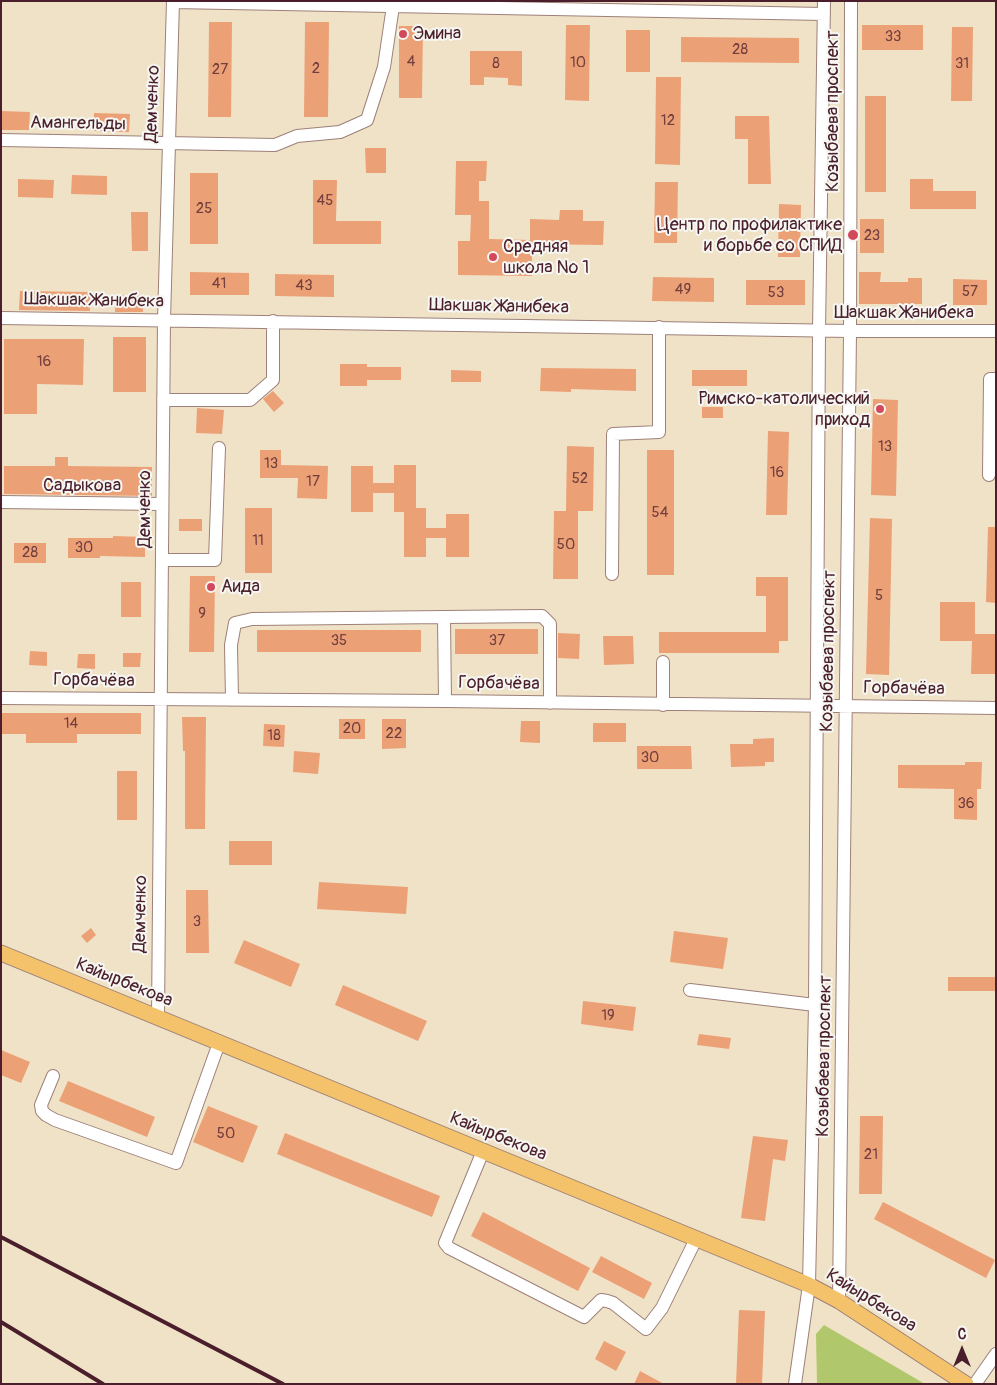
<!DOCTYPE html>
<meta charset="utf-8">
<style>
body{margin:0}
#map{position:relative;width:997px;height:1385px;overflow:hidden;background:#f0e2c7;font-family:Pangolin,sans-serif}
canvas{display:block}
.frame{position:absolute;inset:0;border:2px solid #4a1f2b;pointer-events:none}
.north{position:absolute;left:937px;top:1325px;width:50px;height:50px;-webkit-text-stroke:4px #f6f6f2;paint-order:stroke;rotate:0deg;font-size:14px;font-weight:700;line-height:20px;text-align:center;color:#4a1f2b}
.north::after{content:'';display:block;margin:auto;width:18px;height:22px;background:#4a1f2b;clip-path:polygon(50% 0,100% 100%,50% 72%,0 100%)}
</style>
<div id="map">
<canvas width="997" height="1385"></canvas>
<div class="frame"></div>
<div class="north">С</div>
</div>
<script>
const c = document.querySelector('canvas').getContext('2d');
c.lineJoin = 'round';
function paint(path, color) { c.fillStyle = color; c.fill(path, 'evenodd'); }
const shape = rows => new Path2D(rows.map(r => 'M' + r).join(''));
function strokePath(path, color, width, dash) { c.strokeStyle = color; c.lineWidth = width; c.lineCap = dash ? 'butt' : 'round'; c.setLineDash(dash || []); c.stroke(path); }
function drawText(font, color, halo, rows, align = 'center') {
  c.font = font + ' Pangolin,sans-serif'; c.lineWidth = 4; c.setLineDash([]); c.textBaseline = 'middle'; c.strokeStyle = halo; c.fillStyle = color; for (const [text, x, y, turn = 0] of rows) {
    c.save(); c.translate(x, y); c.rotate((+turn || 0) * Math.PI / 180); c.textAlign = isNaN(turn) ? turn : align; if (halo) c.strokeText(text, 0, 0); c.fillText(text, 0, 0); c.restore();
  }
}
paint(shape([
 [824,1325,925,1384,817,1384,816,1334]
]), '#b0c76c');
paint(shape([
 [209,22,232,22,231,117,208,117],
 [305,22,329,22,328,117,304,117],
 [566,25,590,25,589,101,565,100],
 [862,25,923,25,923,50,862,50],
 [399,26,423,26,422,98,399,98],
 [952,27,973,27,972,101,951,101],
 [626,30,650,30,650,72,626,72],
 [681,37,799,38,799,63,681,62],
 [470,51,522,51,522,86,508,85,508,78,484,77,484,85,470,85],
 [656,77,681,77,680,165,655,164],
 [865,96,886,96,886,192,865,192],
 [1,111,30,112,29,130,1,130],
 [94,113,130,114,129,132,94,131],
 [735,116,769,116,771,184,748,184,748,139,735,139],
 [365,148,386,148,386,173,366,173],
 [456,161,487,161,486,181,479,181,479,201,489,201,489,239,530,240,530,219,559,220,560,210,583,210,583,221,604,221,603,245,532,244,532,276,458,275,458,241,470,241,471,215,455,215],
 [190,173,218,173,218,244,190,244],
 [72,175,107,176,107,195,71,194],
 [18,179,54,180,53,198,18,197],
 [910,179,933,179,933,191,976,191,976,209,910,209],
 [313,180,337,180,336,221,381,221,381,244,313,244],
 [655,182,678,182,677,243,654,243],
 [779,204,801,205,800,257,778,257],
 [131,212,148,212,148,251,132,251],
 [860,219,884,219,884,253,860,253],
 [190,272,249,273,249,295,190,295],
 [859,272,881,272,880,282,908,282,908,278,922,278,922,304,859,304],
 [275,274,334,275,334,297,275,296],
 [653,277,714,278,714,302,652,301],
 [953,279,987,280,987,305,953,305],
 [746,280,805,280,805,305,746,305],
 [20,291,90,292,90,311,19,310],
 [116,295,143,296,143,312,115,312],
 [113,337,146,337,146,392,113,392],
 [4,339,84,339,83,385,37,384,37,414,4,414],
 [340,364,367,364,367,367,401,367,401,380,367,380,367,386,340,386],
 [541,368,636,369,636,391,571,389,571,392,540,391],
 [451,370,481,371,481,382,451,382],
 [692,370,747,370,747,386,692,386],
 [273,391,284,403,274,412,263,399],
 [873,399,898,400,896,496,871,495],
 [702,407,723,407,723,418,702,418],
 [197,408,224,410,222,434,196,433],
 [768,431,789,432,787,515,766,515],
 [567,446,594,447,593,511,578,511,578,579,553,579,554,511,566,511],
 [260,450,281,450,281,465,328,466,327,499,297,498,298,478,260,478],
 [647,450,674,450,674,575,647,575],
 [55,457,68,457,68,466,152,467,152,496,4,494,4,466,55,466],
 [394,465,416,465,416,508,426,508,426,528,446,528,446,514,469,514,469,557,446,557,446,538,426,538,426,557,404,557,404,512,394,512,394,493,373,493,373,512,351,512,351,466,373,466,373,483,394,483],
 [245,508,272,508,272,573,245,573],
 [870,518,892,519,889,675,866,674],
 [179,519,202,519,202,531,179,531],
 [988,527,996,527,996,603,986,602],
 [113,536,145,537,145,557,100,556,100,558,68,558,68,538,113,538],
 [14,543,46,543,46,563,14,563],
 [190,576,215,576,214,652,189,652],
 [756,577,788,577,788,641,779,641,779,653,659,653,659,632,766,632,766,596,756,596],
 [121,582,141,582,141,617,121,617],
 [940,602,975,602,975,634,996,634,996,674,971,674,972,641,940,641],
 [455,629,538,629,538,654,455,654],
 [257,630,421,630,421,652,257,652],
 [558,633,580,634,579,659,558,658],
 [603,636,633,636,634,664,604,665],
 [30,651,47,652,47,666,29,665],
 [123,653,141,653,140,667,123,667],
 [78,654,95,654,95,669,77,668],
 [1,713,141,713,141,734,77,734,77,743,26,743,26,734,1,734],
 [182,717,206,717,205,829,185,829,185,751,183,751],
 [339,719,365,719,365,739,339,739],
 [382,719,406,719,406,748,382,749],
 [521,721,540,721,540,743,520,742],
 [593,723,626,723,626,742,593,742],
 [264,724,285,725,284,747,263,746],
 [774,738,774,762,765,762,765,766,731,767,730,744,753,744,753,739],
 [637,746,691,746,692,769,637,769],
 [294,751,320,753,318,774,293,772],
 [965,762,982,762,981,789,977,789,977,820,954,819,954,789,898,788,898,765,965,765],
 [117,771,137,771,137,820,117,820],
 [229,841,272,841,272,865,229,865],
 [319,882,408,887,406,914,317,909],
 [186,890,208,890,209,953,186,953],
 [91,928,96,935,87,943,81,936],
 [674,931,728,938,723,969,670,962],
 [244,940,300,964,291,987,234,963],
 [948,977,996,977,996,991,948,991],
 [343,985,427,1021,418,1041,335,1005],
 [583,1001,636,1007,633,1031,581,1024],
 [699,1034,731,1038,729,1049,697,1045],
 [1,1050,30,1062,21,1083,1,1075],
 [68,1081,155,1117,147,1137,59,1101],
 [208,1106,258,1126,243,1163,193,1142],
 [860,1116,883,1116,882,1194,859,1194],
 [285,1133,440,1196,432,1217,277,1154],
 [753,1136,788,1140,785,1161,773,1159,765,1221,741,1218],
 [883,1202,995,1260,986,1278,874,1219],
 [483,1212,590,1268,578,1291,471,1236],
 [601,1256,652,1283,644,1299,592,1272],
 [739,1310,765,1311,762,1384,736,1384],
 [604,1341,626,1352,616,1371,595,1359],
 [640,1371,664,1384,634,1384]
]), '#eca076');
const minor = shape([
 [173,2,824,14],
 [1,140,275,145,297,136,340,132,367,120,384,67,393,6],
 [1,318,850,331,996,331],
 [163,400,250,400,273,380,273,321],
 [989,475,990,379,996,379],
 [1,502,162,504],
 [162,560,215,560,219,448],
 [612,574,613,434,659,432,659,327],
 [444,618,445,701],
 [1,698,445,701,996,708],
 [232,700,231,645,235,623,252,619,542,616,550,624,550,703],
 [663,705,663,662],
 [690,990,815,1005],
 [158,1018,164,320,173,1],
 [53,1076,41,1105,42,1111,46,1115,55,1120,176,1163,219,1043],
 [483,1151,445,1243,449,1248,584,1317,601,1300,607,1301,613,1303,646,1329,662,1308,696,1239],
 [839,1301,850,331,851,1],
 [795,1384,809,1285,815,1005,819,330,824,1],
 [975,1384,996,1354]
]);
const major = shape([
 [1,953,809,1285,839,1301,966,1384]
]);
strokePath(minor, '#9d8079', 14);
strokePath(major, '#9d8079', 17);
strokePath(minor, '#fff', 12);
strokePath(major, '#f3c26a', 15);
strokePath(shape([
 [1,1237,283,1384],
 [1,1322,103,1384]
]), '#4a1f2b', 4);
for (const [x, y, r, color] of [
 [403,34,5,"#d1495b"],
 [853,235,6,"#d1495b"],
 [493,257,5,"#d1495b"],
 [880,409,5,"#d1495b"],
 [211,587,5,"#d1495b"]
]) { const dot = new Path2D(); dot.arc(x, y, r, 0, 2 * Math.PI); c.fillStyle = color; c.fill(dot); strokePath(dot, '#f6f6f2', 2); }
drawText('15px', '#723f3e', null, [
 ["33",893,37],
 ["28",740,50],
 ["4",411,62],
 ["10",578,63],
 ["8",496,64],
 ["31",962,64],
 ["2",316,69],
 ["27",220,70],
 ["12",668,121],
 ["45",325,201],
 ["25",204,209],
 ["23",872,236],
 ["41",219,284],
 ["43",304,286],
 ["49",683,290],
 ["57",970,292],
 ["53",776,293],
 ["16",44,362],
 ["13",885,447],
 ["13",271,464],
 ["16",777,473],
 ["52",580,479],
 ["17",313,482],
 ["54",660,513],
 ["11",258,541],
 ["50",566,545],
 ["30",84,548],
 ["28",30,553],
 ["5",879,596],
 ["9",202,614],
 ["35",339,641],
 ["37",497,641],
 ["14",71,724],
 ["20",352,729],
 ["22",394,734],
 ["18",274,736],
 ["30",650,758],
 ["36",966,804],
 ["3",197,922],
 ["19",608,1016],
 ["50",226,1134],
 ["21",871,1155]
]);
drawText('18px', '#4a1f2b', '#f6f6f2', [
 ["Эмина",413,34],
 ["Центр по профилактике",842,225,"right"],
 ["и борьбе со СПИД",842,246,"right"],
 ["Средняя",503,247],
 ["школа № 1",503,268],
 ["Римско-католический",870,399,"right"],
 ["приход",870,420,"right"],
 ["Аида",221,587]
], 'left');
drawText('18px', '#4a1f2b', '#f6f6f2', [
 ["Демченко",153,104,-88],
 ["Козыбаева проспект",833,111,-90],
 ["Амангельды",78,124,1],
 ["Шакшак Жанибека",94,301,1],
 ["Шакшак Жанибека",499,307,1],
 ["Шакшак Жанибека",904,313],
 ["Садыкова",82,486],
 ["Демченко",145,509,-90],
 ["Козыбаева проспект",829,651,-89],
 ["Горбачёва",94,681,1],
 ["Горбачёва",499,684,1],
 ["Горбачёва",904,689,1],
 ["Демченко",141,914,-89],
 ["Кайырбекова",124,983,22],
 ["Козыбаева проспект",825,1056,-89],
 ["Кайырбекова",498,1137,22],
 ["Кайырбекова",871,1301,32]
]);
</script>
